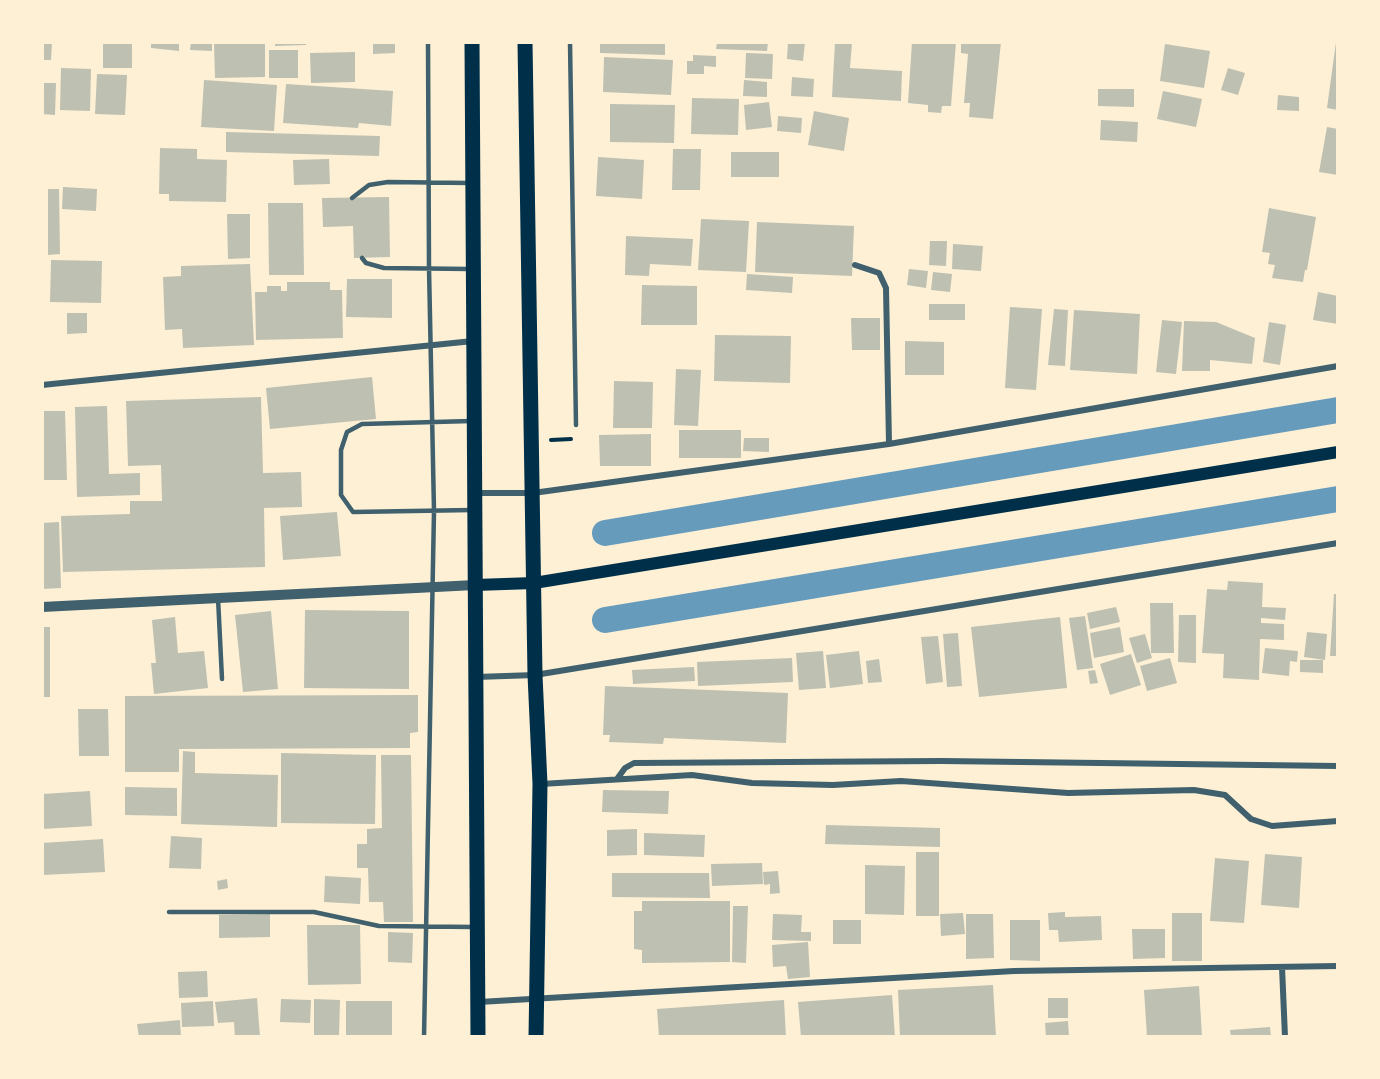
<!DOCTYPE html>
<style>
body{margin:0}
#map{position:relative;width:1380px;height:1079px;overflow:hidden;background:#fdf0d5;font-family:Raleway,sans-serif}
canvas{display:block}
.frame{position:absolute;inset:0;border:44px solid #fdf0d5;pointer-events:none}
</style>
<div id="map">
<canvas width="1380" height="1079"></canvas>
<div class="frame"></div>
</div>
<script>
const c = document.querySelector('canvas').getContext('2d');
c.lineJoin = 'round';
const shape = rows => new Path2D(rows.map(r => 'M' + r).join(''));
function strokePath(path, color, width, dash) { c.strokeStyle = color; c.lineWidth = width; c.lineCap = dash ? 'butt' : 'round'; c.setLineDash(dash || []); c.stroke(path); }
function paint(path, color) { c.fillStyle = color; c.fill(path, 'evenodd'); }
strokePath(shape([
 [605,533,1338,410],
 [605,620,1338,499]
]), '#669bbc', 26);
paint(shape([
 [42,42,52,42,51,60,42,60],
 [103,42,132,42,132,68,103,68],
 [151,42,179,42,179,51,151,48],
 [191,42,212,42,212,51,190,50],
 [214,42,265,42,265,77,215,78],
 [275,42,306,42,306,45,275,46],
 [373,42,395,42,395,53,373,54],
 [600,42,665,42,665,55,600,53],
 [717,42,768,42,767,51,716,49],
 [788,42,805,42,803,61,787,59],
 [835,42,852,43,850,68,902,71,901,101,832,97],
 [912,42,956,42,951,106,942,106,941,113,928,112,928,105,908,103],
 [961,42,1001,42,993,119,969,117,970,103,964,103,968,54,961,53],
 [1336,42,1338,42,1338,110,1327,108],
 [1165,44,1210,51,1204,88,1160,81],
 [269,50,298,50,298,78,269,78],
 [355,52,355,82,311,83,310,53],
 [746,53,773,54,772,79,745,78],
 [693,55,716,56,716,67,704,66,704,74,687,74,687,61,693,61],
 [604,57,673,60,671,95,603,92],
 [61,68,91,69,90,111,60,110],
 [1228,68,1245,73,1238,95,1221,90],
 [97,74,127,75,125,115,95,114],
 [792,77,814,79,813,97,791,96],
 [204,80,277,85,274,131,201,127],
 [744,80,767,82,767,97,743,96],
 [42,83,56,83,55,115,42,114],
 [286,84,393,91,391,126,359,123,358,128,283,123],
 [1098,89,1134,89,1134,107,1098,106],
 [1163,91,1202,99,1196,127,1157,119],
 [1278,95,1299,97,1299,111,1277,110],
 [692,98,739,99,738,135,691,134],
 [769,102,772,127,746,130,744,105],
 [610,104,675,105,674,143,610,142],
 [814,111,849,118,844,151,808,145],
 [778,116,802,118,801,133,777,131],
 [1101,120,1138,122,1137,142,1100,140],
 [1327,127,1338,129,1338,175,1319,172],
 [226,132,380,136,379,156,226,152],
 [160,148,197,149,197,159,227,160,226,202,169,201,169,194,159,194],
 [673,149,701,149,700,190,672,190],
 [731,152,779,152,779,177,731,177],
 [598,157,644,160,642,199,596,196],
 [329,159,330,184,294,185,293,160],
 [63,187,97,189,96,211,62,209],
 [48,189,59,189,60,254,48,255],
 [389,197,390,257,354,258,353,226,323,227,322,198],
 [268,203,303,203,304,275,269,275],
 [1269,208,1316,217,1307,270,1305,270,1303,282,1272,278,1275,265,1268,264,1270,253,1262,252],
 [227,214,250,214,250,258,228,259],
 [701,219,749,221,746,272,698,270],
 [757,222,854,226,852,276,755,272],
 [626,236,693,239,691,266,650,264,649,276,625,275],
 [930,241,947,241,946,266,929,265],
 [953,244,983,246,981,271,952,269],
 [51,260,102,261,101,303,50,302],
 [250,264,254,345,183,348,182,329,165,330,163,277,181,276,181,266],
 [909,269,928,271,926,288,907,285],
 [933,272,952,274,950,292,931,290],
 [747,274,793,277,792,293,746,290],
 [347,279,392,279,392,318,346,317],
 [287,282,330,282,330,290,342,290,343,338,256,340,255,292,267,292,267,286,281,286,281,291,287,291],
 [642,285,697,286,697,325,641,325],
 [1318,292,1338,296,1338,324,1313,320],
 [929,304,965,304,965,320,929,320],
 [1010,307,1042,309,1036,390,1005,388],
 [1054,309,1068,310,1065,366,1048,365],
 [1074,310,1140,314,1137,374,1070,370],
 [67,313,87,313,87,333,67,334],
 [851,318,880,318,880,350,852,350],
 [1162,320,1182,322,1176,374,1156,372],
 [1184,321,1216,322,1255,338,1252,364,1210,360,1210,371,1182,371],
 [1269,322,1286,325,1280,365,1263,362],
 [715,335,791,336,790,383,714,381],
 [905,341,944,342,944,375,905,375],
 [676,369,701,370,698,426,674,425],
 [372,377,376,419,270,429,266,388],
 [614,381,653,382,652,428,613,428],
 [261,397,263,473,301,472,302,507,264,508,265,567,63,572,61,516,130,514,130,501,162,501,161,465,128,466,126,401],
 [107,406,109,474,140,473,140,495,77,497,75,407],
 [42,411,65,411,67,480,42,480],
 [679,430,741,430,741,458,679,458],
 [651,434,651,466,600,466,599,435],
 [744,438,769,438,769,452,743,451],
 [337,512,341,556,283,560,280,516],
 [59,522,61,588,42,589,42,523],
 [1228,581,1263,583,1262,607,1286,608,1285,620,1261,618,1261,623,1284,624,1284,640,1260,639,1259,680,1223,678,1224,654,1202,653,1207,589,1227,590],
 [1334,594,1338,594,1338,656,1330,656],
 [1150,603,1173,603,1174,653,1151,653],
 [1116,607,1120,622,1090,629,1087,613],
 [305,610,409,611,409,689,304,688],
 [271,611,278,689,243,692,235,615],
 [1179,615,1196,615,1196,663,1178,662],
 [1085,616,1093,668,1077,670,1069,618],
 [175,617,178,653,204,651,208,688,154,694,151,663,156,663,152,620],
 [1060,617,1067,688,979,697,971,627],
 [42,627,50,627,50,697,42,697],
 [1120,627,1124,652,1094,658,1090,633],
 [1307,632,1327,634,1325,660,1304,657],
 [958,633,962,686,947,687,943,634],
 [1145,634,1152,658,1137,663,1129,638],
 [938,636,943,682,926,684,921,637],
 [1265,648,1298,651,1297,662,1290,661,1289,676,1262,673],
 [823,651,826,688,799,690,796,653],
 [859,651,863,684,830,688,826,655],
 [1131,654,1141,685,1110,695,1100,664],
 [792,658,793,682,698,686,697,662],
 [1170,658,1177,683,1147,691,1140,666],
 [879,659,882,682,868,683,866,661],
 [1300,660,1323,660,1323,673,1300,672],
 [694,667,695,681,633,684,632,670],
 [1095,670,1098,683,1090,684,1088,671],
 [605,686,788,693,786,743,664,738,663,744,609,742,610,735,603,735],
 [418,695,418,732,410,733,410,748,179,749,179,772,125,772,125,696],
 [78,709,108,709,109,756,79,756],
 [183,751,195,752,195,773,278,775,277,827,181,824],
 [281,753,376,755,375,824,281,823],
 [381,755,411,755,413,922,384,922,383,902,369,902,368,868,357,868,357,844,367,844,367,829,382,828],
 [125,787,177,788,177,816,125,815],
 [603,790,669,791,668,814,602,812],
 [90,791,92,826,42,829,42,794],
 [826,825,940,828,940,847,825,844],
 [637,829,637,855,607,856,607,830],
 [644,833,705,835,704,857,644,855],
 [171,836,202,838,201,869,169,868],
 [103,839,105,872,42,875,42,843],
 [916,852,939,852,939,916,916,916],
 [1265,854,1302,857,1299,908,1261,905],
 [1215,858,1249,861,1244,923,1210,921],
 [762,863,763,884,712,886,711,864],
 [865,865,905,866,904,915,865,914],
 [778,871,780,893,770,894,770,884,764,885,763,872],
 [612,873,709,873,710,898,612,897],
 [325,876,361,878,360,904,324,902],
 [227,879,228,888,218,890,217,881],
 [642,901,730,901,730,962,642,963,642,950,634,949,634,911,642,911],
 [733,906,748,906,746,963,732,962],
 [1065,912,1065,917,1101,916,1102,940,1059,942,1058,930,1049,930,1048,913],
 [963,913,965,934,941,936,940,914],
 [1172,913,1202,913,1202,961,1172,961],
 [270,914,270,937,219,938,219,915],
 [773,914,802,915,801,932,811,932,811,941,772,940],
 [966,914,993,914,994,958,966,959],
 [833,920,861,920,861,944,833,944],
 [1010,920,1040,920,1040,961,1010,960],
 [307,925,360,925,361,984,308,985],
 [1132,929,1165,929,1165,958,1133,959],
 [388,932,413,933,412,963,388,962],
 [808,942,810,977,788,979,786,966,773,967,772,945],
 [207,971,208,997,179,998,178,972],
 [993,985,996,1037,900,1037,898,990],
 [1199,986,1202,1037,1147,1037,1144,990],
 [892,995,895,1037,801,1037,798,1002],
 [257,998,260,1037,235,1037,234,1022,218,1023,215,1002],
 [1048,998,1068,998,1068,1018,1048,1018],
 [281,999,311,1000,310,1023,280,1022],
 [314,999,340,1000,339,1036,314,1035],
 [784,1000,786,1037,659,1037,657,1009],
 [213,1001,214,1026,182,1027,181,1003],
 [346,1001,392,1001,392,1036,346,1035],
 [180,1020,181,1037,139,1037,137,1024],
 [1068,1021,1069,1037,1046,1037,1045,1023],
 [1270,1027,1271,1037,1231,1037,1230,1030]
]), '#bec0b2');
strokePath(shape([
 [551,440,571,439]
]), '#003049', 4);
strokePath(shape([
 [570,42,576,425],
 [352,198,369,185,388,182,470,183],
 [362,258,366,263,384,268,469,269],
 [471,421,362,424,347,432,341,450,341,495,353,512,472,510],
 [218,598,222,679],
 [169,912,314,912,379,926,474,927],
 [424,1037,434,511,429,268,428,42]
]), '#3f606c', 4.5);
strokePath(shape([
 [855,265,879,273,886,288,889,444],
 [42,385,473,341],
 [476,493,533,493,889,444,1338,366],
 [476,677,535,675,1338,543],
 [617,779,625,768,634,763,942,761,1338,766],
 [541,784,692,775,752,783,833,785,901,781,1068,793,1194,790,1225,795,1251,819,1272,826,1338,821],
 [1282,967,1285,1037],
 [479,1002,1014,971,1338,966]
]), '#3f606c', 6);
strokePath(shape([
 [42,607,475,585]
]), '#3f606c', 10);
strokePath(shape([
 [475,585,534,583,1338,452]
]), '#003049', 12);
strokePath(shape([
 [472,42,478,1037],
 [525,42,535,675,540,784,536,1037]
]), '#003049', 15);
</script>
